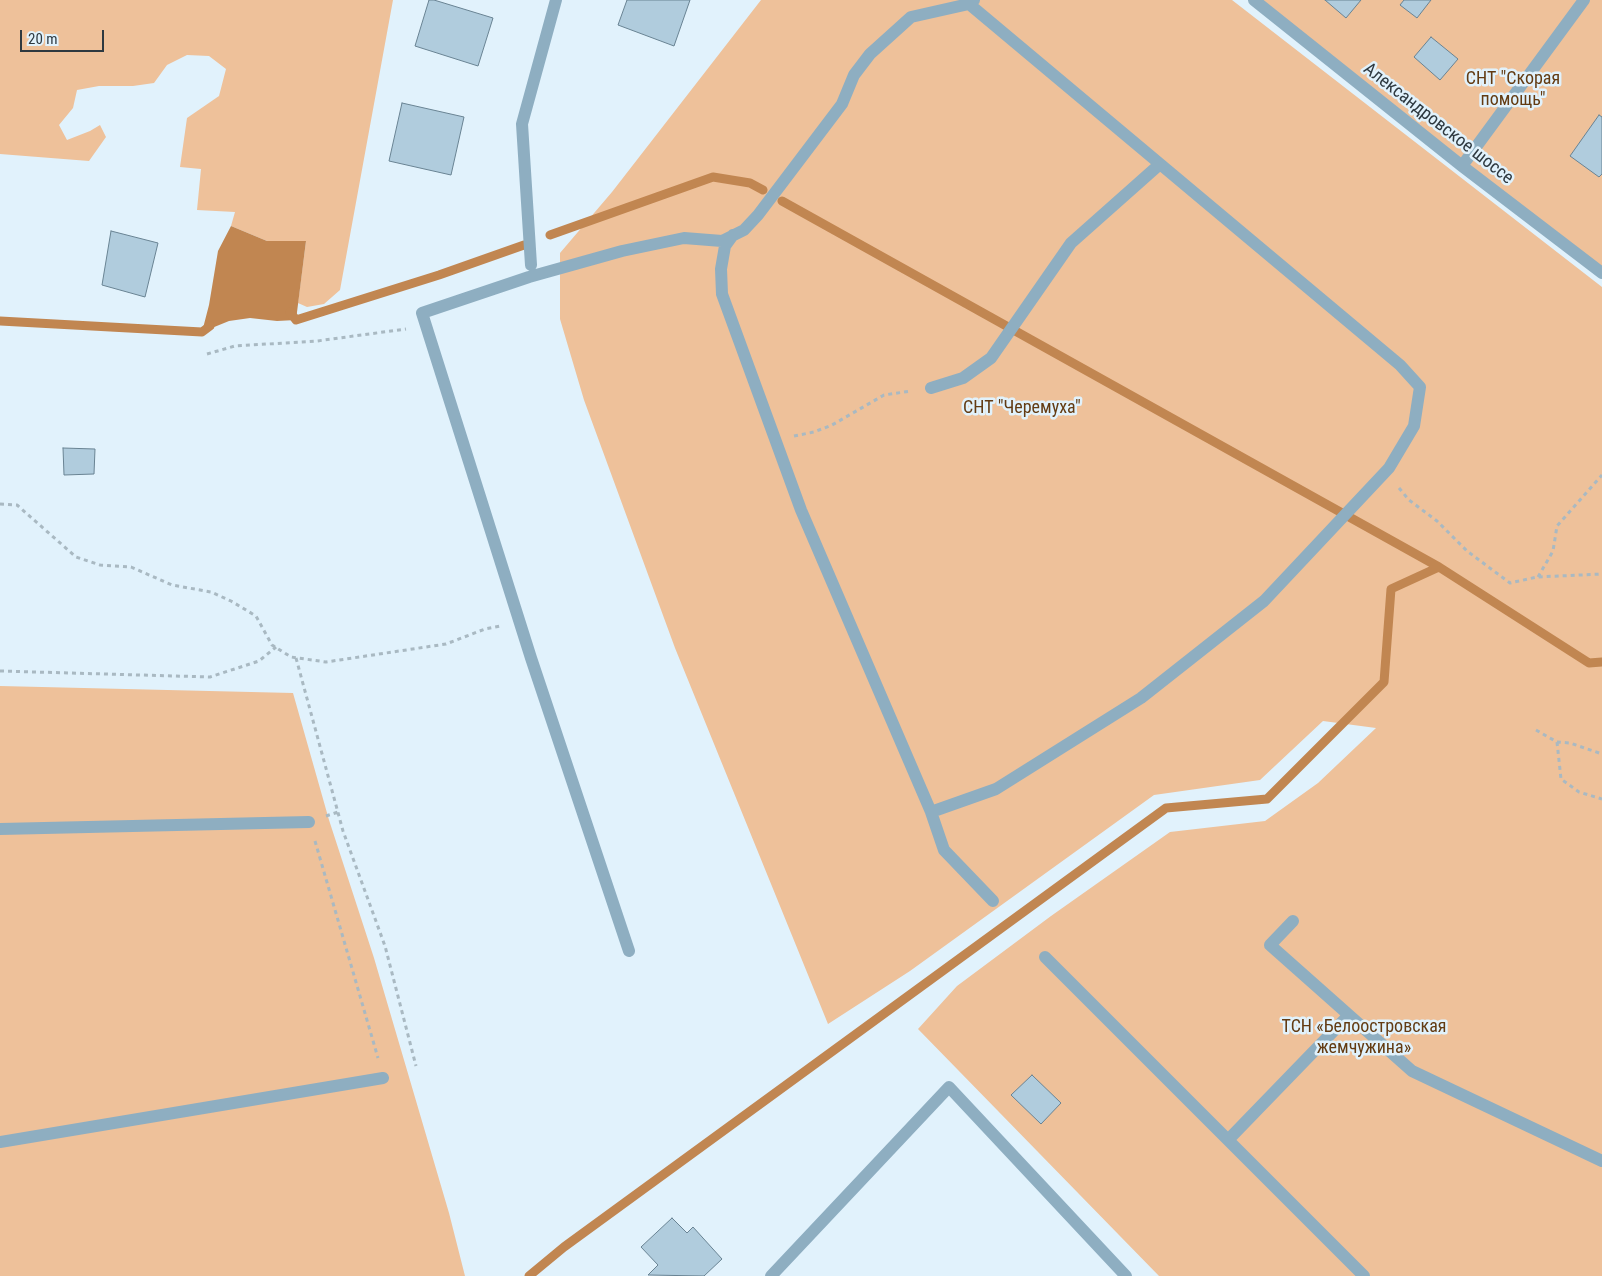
<!DOCTYPE html>
<meta charset="utf-8">
<style>
body{margin:0}
#map{position:relative;width:1602px;height:1276px;overflow:hidden;background:#e1f2fc;font-family:"Roboto Condensed",sans-serif}
canvas{display:block}
.scale{position:absolute;left:20px;top:30px;width:84px;height:22px;box-sizing:border-box;border:2px solid #2e3940;border-top:0;padding-left:6px;font-size:15px;line-height:18px;white-space:nowrap;color:#2e3940;-webkit-text-stroke:4px #e1f2fc;paint-order:stroke}
</style>
<div id="map">
<canvas width="1602" height="1276"></canvas>
<div class="scale">20 m</div>
</div>
<script>
const c = document.querySelector('canvas').getContext('2d');
c.lineJoin = 'round';
function paint(path, color) { c.fillStyle = color; c.fill(path, 'evenodd'); }
const shape = rows => new Path2D(rows.map(r => 'M' + r).join(''));
function strokePath(path, color, width, dash) { c.strokeStyle = color; c.lineWidth = width; c.lineCap = dash ? 'butt' : 'round'; c.setLineDash(dash || []); c.stroke(path); }
function drawText(font, color, halo, rows, align = 'center') {
  c.font = font + ' "Roboto Condensed",sans-serif'; c.lineWidth = 5; c.setLineDash([]); c.textBaseline = 'middle'; c.strokeStyle = halo; c.fillStyle = color; for (const [text, x, y, turn = 0] of rows) {
    c.save(); c.translate(x, y); c.rotate((+turn || 0) * Math.PI / 180); c.textAlign = isNaN(turn) ? turn : align; if (halo) c.strokeText(text, 0, 0); c.fillText(text, 0, 0); c.restore();
  }
}
paint(shape([
 [0,0,393,0,340,290,324,304,307,307,298,303,306,241,267,241,231,226,235,212,197,210,201,169,180,167,187,118,219,96,226,69,209,56,187,55,167,65,154,83,133,86,99,86,77,90,73,108,59,125,67,140,90,131,100,125,106,137,89,161,0,154],
 [761,0,1232,0,1602,287,1602,1276,1159,1276,918,1029,957,986,1051,916,1170,832,1265,821,1318,783,1376,728,1323,721,1260,780,1154,795,910,971,828,1024,675,648,584,400,560,319,560,253,612,192],
 [1253,0,1602,0,1602,272],
 [0,686,293,693,329,820,374,958,449,1213,465,1276,0,1276]
]), '#eec19a');
paint(shape([
 [231,226,267,241,306,241,296,320,277,321,250,318,229,321,202,332,209,305,218,251]
]), '#c18651');
strokePath(shape([
 [782,201,1439,567,1589,663,1602,662],
 [550,235,713,177,750,183,763,190],
 [290,312,296,320,439,275,524,245],
 [0,321,202,332,210,326],
 [529,1276,564,1247,1166,808,1267,799,1384,682,1391,589,1439,567]
]), '#c18651', 9);
const building = shape([
 [429,0,434,0,493,18,478,66,415,46,429,0],
 [627,0,690,0,674,46,618,25,627,0],
 [1325,0,1361,0,1346,18,1325,0],
 [1404,0,1431,0,1417,18,1400,5,1404,0],
 [1431,37,1458,59,1440,80,1414,57,1431,37],
 [402,103,464,117,451,175,389,161,402,103],
 [1599,115,1602,117,1602,174,1599,177,1570,156,1599,115],
 [111,231,158,243,145,297,102,285,111,231],
 [63,448,95,449,94,474,64,475,63,448],
 [1032,1075,1061,1103,1041,1124,1011,1095,1032,1075],
 [672,1218,687,1233,693,1227,722,1259,704,1276,648,1275,658,1265,641,1247,672,1218]
]);
paint(building, '#b0ccdd');
strokePath(building, '#698393', 1);
strokePath(shape([
 [207,354,235,346,317,341,406,329],
 [794,436,814,432,832,425,884,395,911,391],
 [1399,488,1409,500,1437,521,1467,551,1510,583,1537,577,1602,574],
 [0,504,17,505,76,557,100,565,131,567,172,585,211,592,231,601,256,616,272,645,291,657,326,662,446,644,485,629,500,626],
 [1538,577,1553,551,1557,526,1602,475],
 [296,658,343,831,385,946,416,1066],
 [0,671,210,677,259,661,276,647],
 [1536,730,1557,742,1570,743,1602,754],
 [1557,742,1561,779,1579,792,1602,799],
 [326,816,338,812],
 [315,841,378,1058]
]), '#a9b9c2', 3, [4, 4]);
strokePath(shape([
 [1254,0,1462,166,1602,273],
 [1462,166,1584,0],
 [733,235,725,246,721,269,722,294,801,510,931,812,944,850,993,901],
 [531,265,522,124,556,0],
 [931,388,963,378,991,358,1071,243,1160,164],
 [931,812,996,789,1141,698,1264,601,1389,468,1414,426,1420,387,1400,365,969,4],
 [0,829,309,822],
 [1293,921,1270,945,1412,1071,1602,1161],
 [629,951,531,658,422,313,529,277,622,251,684,238,722,241,744,230,758,215,842,104,854,75,870,54,911,17,969,4,974,0],
 [1045,957,1364,1276],
 [1228,1140,1349,1015],
 [0,1142,383,1078],
 [771,1276,949,1087,1126,1276]
]), '#8eaec1', 12);
drawText('18px', '#633b12', '#e1f2fc', [
 ["СНТ \"Скорая",1513,79],
 ["помощь\"",1513,100],
 ["СНТ \"Черемуха\"",1022,408],
 ["ТСН «Белоостровская",1364,1027],
 ["жемчужина»",1364,1048]
]);
drawText('18px', '#2e3940', '#e1f2fc', [
 ["Александровское шоссе",1438,124,38]
]);
</script>
